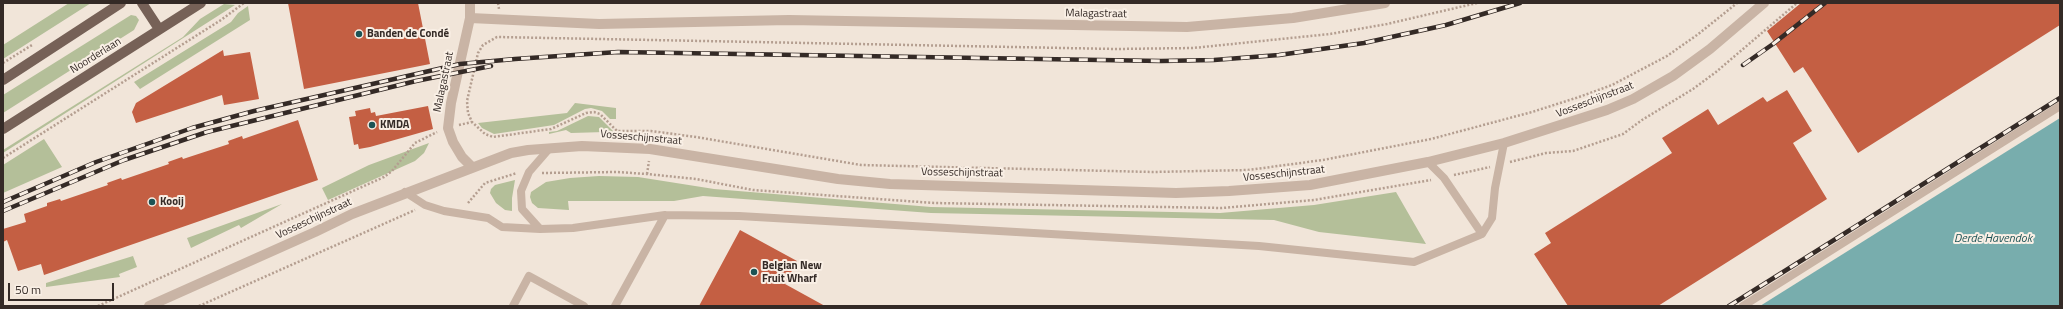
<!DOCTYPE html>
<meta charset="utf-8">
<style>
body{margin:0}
#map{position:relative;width:2063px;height:309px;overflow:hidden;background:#f1e5d9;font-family:"Titillium Web",sans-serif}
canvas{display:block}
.frame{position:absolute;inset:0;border:4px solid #342a26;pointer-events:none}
.scale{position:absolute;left:8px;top:283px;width:106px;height:18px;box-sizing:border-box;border:2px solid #342a26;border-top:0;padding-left:5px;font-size:12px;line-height:14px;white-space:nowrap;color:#342a26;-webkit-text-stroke:3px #f9efe5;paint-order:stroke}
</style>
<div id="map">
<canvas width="2063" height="309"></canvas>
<div class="frame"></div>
<div class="scale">50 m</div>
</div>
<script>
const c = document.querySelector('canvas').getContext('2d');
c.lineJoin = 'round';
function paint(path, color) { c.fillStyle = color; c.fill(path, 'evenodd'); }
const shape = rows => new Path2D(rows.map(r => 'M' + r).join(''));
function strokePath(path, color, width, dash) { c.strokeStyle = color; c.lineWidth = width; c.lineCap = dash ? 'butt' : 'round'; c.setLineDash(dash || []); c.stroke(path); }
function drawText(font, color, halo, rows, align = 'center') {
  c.font = font + ' "Titillium Web",sans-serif'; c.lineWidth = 4; c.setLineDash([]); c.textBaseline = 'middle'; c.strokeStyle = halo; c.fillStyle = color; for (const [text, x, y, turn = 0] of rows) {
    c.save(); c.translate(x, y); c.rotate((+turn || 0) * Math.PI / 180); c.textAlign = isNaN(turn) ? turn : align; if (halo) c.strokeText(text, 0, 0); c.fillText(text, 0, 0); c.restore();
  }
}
paint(shape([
 [69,3,91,3,3,59,3,45],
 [224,4,235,5,3,153,3,150,183,37,200,19],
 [248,6,250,20,140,89,134,82,231,22,238,13],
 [131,15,136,16,139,20,134,30,3,113,3,95],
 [575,103,616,108,616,119,610,119,602,111,591,108,585,109,554,125,494,134,482,128,478,123,567,113],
 [588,116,599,117,616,134,644,136,646,139,610,138,605,132,571,133,566,130,549,134,549,132,557,131],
 [44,139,62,167,3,193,3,165],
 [429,143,424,153,415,161,328,200,322,188,369,165],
 [599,176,638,177,714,189,931,207,1220,213,1314,205,1396,192,1426,244,1319,232,1274,220,931,213,703,196,674,201,568,201,569,210,538,208,532,203,530,197,531,192,546,182,570,178],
 [515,180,512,198,512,211,505,210,496,203,490,193,491,189,495,185],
 [282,204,241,228,239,225,191,248,187,238],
 [133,256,137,267,119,274,120,277,46,287,46,283]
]), '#b4bf99');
paint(shape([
 [2060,118,2060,306,1760,306]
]), '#78adad');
paint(shape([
 [288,3,418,3,430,64,304,89],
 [1801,3,2060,3,2060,25,1858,153,1803,67,1794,73,1767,31],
 [223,50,224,56,250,52,259,99,224,105,222,95,136,123,132,112,136,103],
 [1787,90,1812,131,1793,143,1827,199,1658,306,1568,306,1534,254,1551,243,1545,233,1672,153,1662,138,1708,109,1718,125,1763,97,1767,102],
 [428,106,433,129,370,147,359,149,358,144,354,145,349,117,356,116,355,111,370,108,371,113,375,112,376,116],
 [298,120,318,180,44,275,41,264,18,271,7,240,3,242,3,229,26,222,24,214,47,206,47,203,60,199,61,201,108,185,107,183,121,178,122,180,169,164,168,162,182,157,183,159,229,144,228,141,242,136,243,139],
 [740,230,797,261,785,284,825,306,699,306]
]), '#c45f43');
strokePath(shape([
 [498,3,499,9],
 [1477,3,1387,24,1330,34,1193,48,1116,49,497,37,483,45,478,53,467,101,468,113,472,122,485,134,493,137,551,129,586,113,594,112,600,114,617,131,651,131,696,137,861,165,1153,172,1248,170,1323,160,1431,139,1532,112,1579,97,1612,85,1667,56,1697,35,1737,3],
 [3,63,32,45],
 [459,125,472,122],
 [3,158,221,20,244,3],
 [1510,162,1546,153,1573,151,1623,134,1642,120,1693,89,1716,72,1797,3],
 [542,173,617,172,647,174,696,179,753,190,934,203,1222,208,1314,200,1431,180],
 [647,174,649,161],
 [1454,175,1490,167],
 [468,203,485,183,517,173],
 [98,306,384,177,392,171,415,143,437,132],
 [199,306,415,210]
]), '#b49e90', 2.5, [2, 2]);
strokePath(shape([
 [549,149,529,172,521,191,522,209,540,229,573,228,665,215],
 [1428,162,1444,178,1482,234],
 [405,192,425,205,444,211,488,218,502,227,540,229],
 [513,306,529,276,584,306],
 [615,306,665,215,739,216,1259,246,1414,262,1482,234,1492,218,1495,188,1504,143],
 [1743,306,2060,106]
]), '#c9b4a5', 8);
strokePath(shape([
 [470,3,470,18,451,103,448,128,453,142,462,157,472,167],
 [470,18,599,24,789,20,1187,27,1293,18,1385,3]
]), '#c9b4a5', 10);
strokePath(shape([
 [149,306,315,232,352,214,511,153,528,150,582,146,650,149,838,179,890,184,1176,193,1229,191,1310,185,1428,162,1504,143,1607,110,1633,99,1673,76,1710,49,1764,3]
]), '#c9b4a5', 10);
strokePath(shape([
 [142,3,159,29],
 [3,80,121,3],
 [3,129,201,3]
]), '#766157', 10);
const rail = shape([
 [1743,65,1773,44,1825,3],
 [3,202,96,162,192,128,254,111,460,64,515,59,618,52,1161,61,1214,60,1279,55,1364,43,1446,25,1520,3],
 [3,211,124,160,207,132,416,81,491,66],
 [1729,306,2060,98]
]);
strokePath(rail, '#342a26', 4.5);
strokePath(rail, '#f9efe5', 3, [9]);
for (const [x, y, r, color] of [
 [359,34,4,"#1d5355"],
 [372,125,4,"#1d5355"],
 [152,202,4,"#1d5355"],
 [754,272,4,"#1d5355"]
]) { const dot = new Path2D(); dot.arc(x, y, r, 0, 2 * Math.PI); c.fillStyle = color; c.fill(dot); strokePath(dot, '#f9efe5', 1.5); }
drawText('11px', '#342a26', '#f9efe5', [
 ["Malagastraat",1096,14,1],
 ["Noorderlaan",96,56,-32],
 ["Malagastraat",444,82,-78],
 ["Vosseschijnstraat",1595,100,-21],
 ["Vosseschijnstraat",641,138,5],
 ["Vosseschijnstraat",962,173,1],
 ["Vosseschijnstraat",1284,174,-6],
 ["Vosseschijnstraat",314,219,-25]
]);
drawText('bold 11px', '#342a26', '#f9efe5', [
 ["Banden de Condé",367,34],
 ["KMDA",380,125],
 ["Kooij",160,202],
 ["Belgian New",762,266],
 ["Fruit Wharf",762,279]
], 'left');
drawText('italic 12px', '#1d5355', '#f9efe5', [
 ["Derde Havendok",1993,239]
]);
</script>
